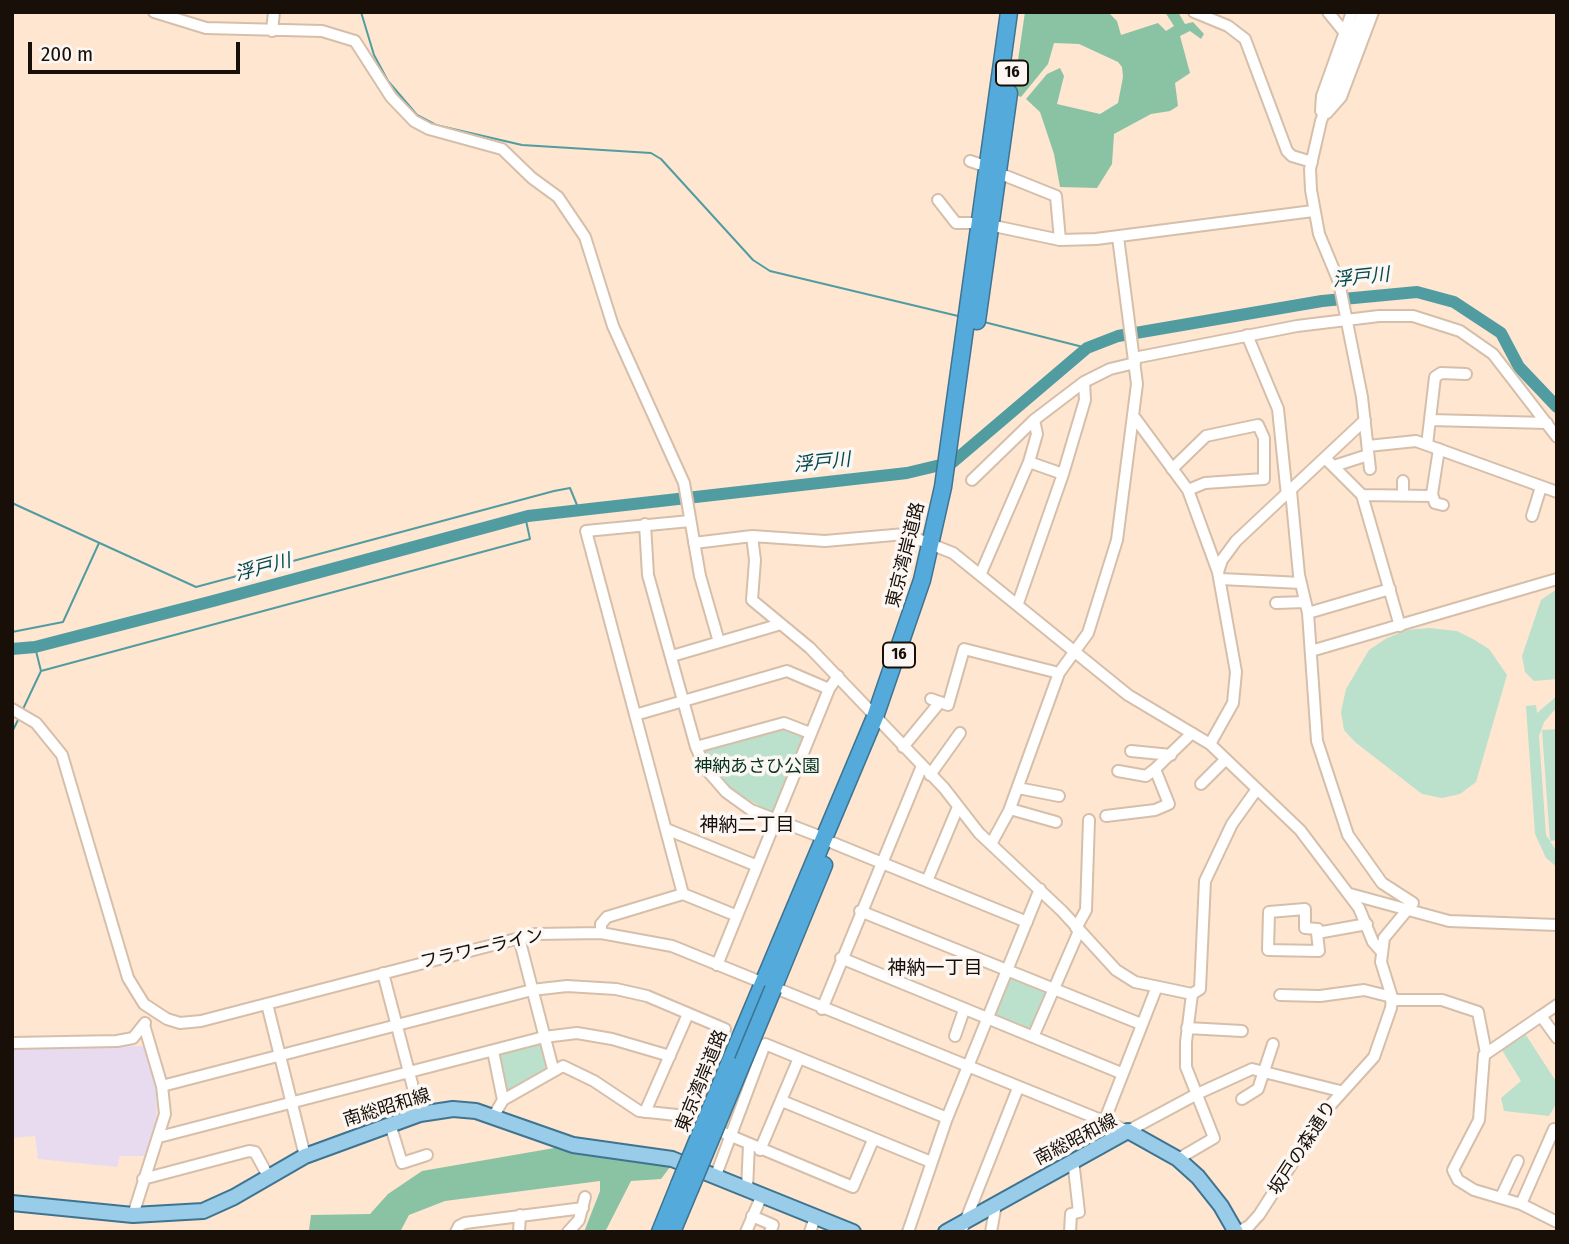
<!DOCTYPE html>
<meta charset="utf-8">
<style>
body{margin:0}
#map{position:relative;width:1569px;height:1244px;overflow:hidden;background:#fee6d0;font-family:"Fira Sans Condensed",sans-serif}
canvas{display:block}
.frame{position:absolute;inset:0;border:14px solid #170f08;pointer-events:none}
.scale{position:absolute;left:28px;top:42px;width:212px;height:32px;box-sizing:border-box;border:4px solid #170f08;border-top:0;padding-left:9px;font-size:21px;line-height:24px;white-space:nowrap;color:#170f08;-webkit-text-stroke:5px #fcf7f3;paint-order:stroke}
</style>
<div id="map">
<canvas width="1569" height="1244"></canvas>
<div class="frame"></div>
<div class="scale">200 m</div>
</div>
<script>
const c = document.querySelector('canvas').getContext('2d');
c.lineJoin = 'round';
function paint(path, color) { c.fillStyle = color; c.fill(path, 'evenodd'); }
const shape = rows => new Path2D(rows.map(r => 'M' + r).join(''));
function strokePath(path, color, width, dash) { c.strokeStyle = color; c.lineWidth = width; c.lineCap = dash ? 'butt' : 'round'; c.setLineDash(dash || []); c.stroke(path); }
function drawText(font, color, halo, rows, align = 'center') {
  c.font = font + ' "Fira Sans Condensed","Noto Sans JP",sans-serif'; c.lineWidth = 7; c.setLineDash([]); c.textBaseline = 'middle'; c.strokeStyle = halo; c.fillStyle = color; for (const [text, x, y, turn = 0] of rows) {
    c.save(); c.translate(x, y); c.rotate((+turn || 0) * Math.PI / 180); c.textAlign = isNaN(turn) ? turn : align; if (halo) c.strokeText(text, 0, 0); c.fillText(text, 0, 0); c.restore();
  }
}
paint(shape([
 [144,1046,156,1090,157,1123,147,1156,120,1156,117,1167,38,1159,35,1136,12,1138,12,1049]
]), '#e9dbef');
paint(shape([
 [1557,589,1557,679,1534,681,1525,672,1522,656,1541,600],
 [1429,628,1457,631,1473,639,1489,649,1507,675,1476,782,1460,794,1442,798,1422,794,1355,742,1344,730,1341,712,1346,689,1369,650,1387,638,1407,630],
 [1557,696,1557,707,1544,722,1539,736,1546,835,1557,852,1557,867,1546,858,1535,834,1526,706,1536,705,1537,713],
 [783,728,804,736,772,813,730,789,704,750],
 [1557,729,1557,840,1550,841,1542,730],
 [1011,977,1048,992,1031,1033,994,1017],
 [1526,1035,1557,1083,1557,1102,1549,1116,1504,1111,1501,1098,1521,1081,1502,1050],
 [542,1041,550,1068,505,1096,496,1053]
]), '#bbe0cb');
paint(shape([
 [1025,12,1108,12,1117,21,1121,35,1158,23,1166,31,1174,26,1165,12,1178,12,1185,24,1193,22,1204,34,1201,39,1190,31,1180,36,1190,73,1175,83,1178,106,1170,111,1151,114,1114,134,1112,164,1097,188,1060,187,1054,154,1040,112,1026,99,1047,74,1060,68,1064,76,1057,104,1100,114,1118,103,1123,77,1122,67,1118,62,1079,44,1054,43,1048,64,1021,97,1013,94],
 [560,1147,642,1154,670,1167,661,1179,631,1181,605,1232,584,1232,600,1191,600,1181,445,1201,409,1215,400,1232,309,1230,311,1215,370,1214,388,1194,422,1171]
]), '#8ac3a4');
strokePath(shape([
 [361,12,374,55,388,81,417,115,436,125,522,145,651,153,661,159,753,260,770,271,958,316],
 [984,322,1087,348],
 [12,503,196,587,554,491,570,488,579,510],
 [12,632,63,622,99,543],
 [41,671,530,539,525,516],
 [23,709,41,671,35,647],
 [12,732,19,718]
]), '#519ca1', 2);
strokePath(shape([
 [12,649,35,647,213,601,528,516,907,473,953,462,1087,348,1118,336,1322,301,1417,292,1454,302,1501,333,1519,367,1557,407]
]), '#519ca1', 12);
const minor = shape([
 [154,12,206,28,322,31,355,41,391,97,414,121,429,129,502,149,532,178,558,197,585,237,613,326,684,483,700,576,719,642],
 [1194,12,1228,26,1245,39,1287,151,1292,156,1312,162],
 [1328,12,1345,33],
 [1363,12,1321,121,1310,169,1311,190,1319,234,1339,282,1362,397,1370,469],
 [272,31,274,12],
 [1321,111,1322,96,1352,12],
 [1327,113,1341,97,1373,12],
 [970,161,982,165],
 [1006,176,1056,196,1060,240],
 [938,200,956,223,980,223,1060,240,1096,239,1313,211],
 [1247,335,1278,409,1287,496],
 [1134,358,1297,326,1379,316,1413,316,1460,331,1493,354,1557,437],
 [1135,418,1188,490,1218,572],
 [1430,420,1547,423],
 [1427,445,1435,377,1441,373,1466,374],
 [1368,446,1416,441,1557,492],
 [1439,449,1432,494,1435,503,1443,505],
 [1325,458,1362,495,1400,626],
 [1029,462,1063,474],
 [1334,466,1368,455],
 [1172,469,1206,436,1258,425,1264,438,1264,479,1205,483,1188,490],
 [972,480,1034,420,1084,382,1110,369,1135,363],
 [1403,481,1403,496],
 [1362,495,1432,496],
 [1532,516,1541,487],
 [645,524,648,575,696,747,706,769,726,792,751,810,824,838],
 [752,536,755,560,752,600,810,648,944,788,979,833,1062,911,1116,970,1135,982,1192,994,1200,989,1205,881,1232,824,1257,789],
 [694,543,752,536,825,541,905,534,953,553,1128,695,1210,744,1300,830,1359,908,1373,942,1380,950],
 [981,573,1029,462,1037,434,1034,420],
 [1221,579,1301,583],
 [1018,603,1063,474,1085,400,1084,382],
 [1276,603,1305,602],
 [1308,613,1390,589],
 [1311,651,1557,579],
 [672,656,781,624],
 [931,699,948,705,964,649,1059,673],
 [12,709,36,723,62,755,128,978,144,1004,167,1019,180,1023,201,1021,535,934,601,933,672,946,1128,1131,1197,1094,1252,1069,1340,1091],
 [635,715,787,671,829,689],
 [1210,744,1233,703,1236,672,1218,572,1222,560,1236,541,1365,420],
 [696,747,784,723,810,733],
 [903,747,940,702],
 [1131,751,1171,755],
 [1118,771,1146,776,1155,769],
 [930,775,960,733],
 [1201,784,1225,760],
 [1018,788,1059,796],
 [1010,809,1056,822],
 [1106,816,1155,810,1169,804,1155,769,1192,733],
 [666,829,755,865],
 [833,843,1027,922],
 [991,844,1009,811,1059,673,1088,633,1117,540,1137,384,1118,237],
 [927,881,958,807],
 [683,894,586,531,690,521],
 [1350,894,1449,921,1557,925],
 [860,911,1141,1024],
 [1076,928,1086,910,1089,820],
 [601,933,601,924,607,917,683,894,735,915],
 [1317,933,1319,951,1268,950,1269,912,1305,909,1305,928,1318,929,1317,933,1367,924],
 [519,938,553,1069],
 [841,958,1121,1073],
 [717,965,829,689,838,676],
 [383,973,420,1114],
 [1280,995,1320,996,1364,990,1392,997],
 [1391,1000,1442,1000,1478,1012,1486,1053],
 [267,1004,305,1156],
 [1557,1005,1541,1016,1557,1038],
 [822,1009,922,766],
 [1541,1016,1484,1055,1479,1120,1453,1170,1458,1180,1474,1190,1521,1204,1557,1222],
 [1187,1028,1242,1031],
 [955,1036,964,1010],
 [1033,1037,1079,931],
 [12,1043,117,1041,133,1038,145,1023],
 [493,1051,503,1100],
 [162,1086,532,990,567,986,616,989,647,996,725,1029,686,1116,639,1111,594,1081,563,1066,503,1100,493,1117],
 [1242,1099,1258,1089,1273,1044],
 [782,1101,931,1162],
 [645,1112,688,1014],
 [1104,1122,1156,989],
 [390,1124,402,1163,427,1155],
 [724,1133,853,1187,873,1140],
 [159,1137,544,1037,577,1033,612,1039,670,1056],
 [760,1150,799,1058],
 [1178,1159,1214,1138,1186,1067,1186,1042,1192,994],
 [716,1175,765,1044,947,1118],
 [143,1179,249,1151,255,1152,268,1176],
 [747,1189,749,1145],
 [1501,1197,1518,1161],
 [1521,1204,1554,1129],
 [133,1215,165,1114,162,1086,144,1025],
 [752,1216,773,1225,770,1232],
 [456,1232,459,1226,465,1223,583,1208],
 [519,1232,520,1215],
 [568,1232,579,1220,585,1197],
 [746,1232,762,1195],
 [810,1232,815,1217],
 [908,1232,947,1118,1040,889],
 [961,1232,1018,1088],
 [991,1232,996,1204],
 [1070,1232,1071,1214,1079,1212,1073,1160],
 [1238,1232,1249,1226,1259,1215,1327,1109,1374,1057,1391,1008,1392,997,1381,962,1384,938,1413,903,1382,883,1348,835,1317,741,1308,613,1299,575,1291,491]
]);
const major = shape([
 [12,1203,133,1215,203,1211,234,1197,305,1156,420,1114,453,1109,476,1111,573,1145,672,1159,853,1232],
 [946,1232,1128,1131,1178,1159,1198,1177,1221,1206,1236,1232]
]);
const highway = shape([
 [977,321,1009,93],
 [773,989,824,865],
 [729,1064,875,717,922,580,943,487,1009,12],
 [660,1232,679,1185],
 [672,1232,690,1189]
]);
strokePath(minor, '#d6bfaa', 14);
strokePath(major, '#3f7491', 18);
strokePath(highway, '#3f7491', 19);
strokePath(minor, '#fff', 10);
strokePath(major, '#98cce9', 14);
strokePath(highway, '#54aadb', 16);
const highwayBridge = shape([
 [679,1185,729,1064],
 [690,1189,773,989]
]);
strokePath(highwayBridge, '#3f7491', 19, []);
strokePath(highwayBridge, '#54aadb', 16);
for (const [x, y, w] of [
 [1012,73,32],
 [899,655,32]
]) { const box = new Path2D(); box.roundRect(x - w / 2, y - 12.5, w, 25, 5); c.fillStyle = '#fcf7f3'; c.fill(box); strokePath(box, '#170f08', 2); }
drawText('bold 16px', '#170f08', null, [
 ["16",1012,73],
 ["16",899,655]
]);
drawText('18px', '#170f08', '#fcf7f3', [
 ["東京湾岸道路",906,555,-76],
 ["フラワーライン",482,949,-13],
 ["東京湾岸道路",702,1081,-68],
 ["南総昭和線",387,1108,-17],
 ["南総昭和線",1076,1140,-27],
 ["坂戸の森通り",1303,1148,-57]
]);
drawText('18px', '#043521', '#fcf7f3', [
 ["神納あさひ公園",757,767]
]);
drawText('italic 19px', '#00494e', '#fcf7f3', [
 ["浮戸川",1361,278,-6],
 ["浮戸川",822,463,-6],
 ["浮戸川",263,568,-15]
]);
drawText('19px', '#170f08', '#fcf7f3', [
 ["神納二丁目",747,826],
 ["神納一丁目",935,969]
]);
</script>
